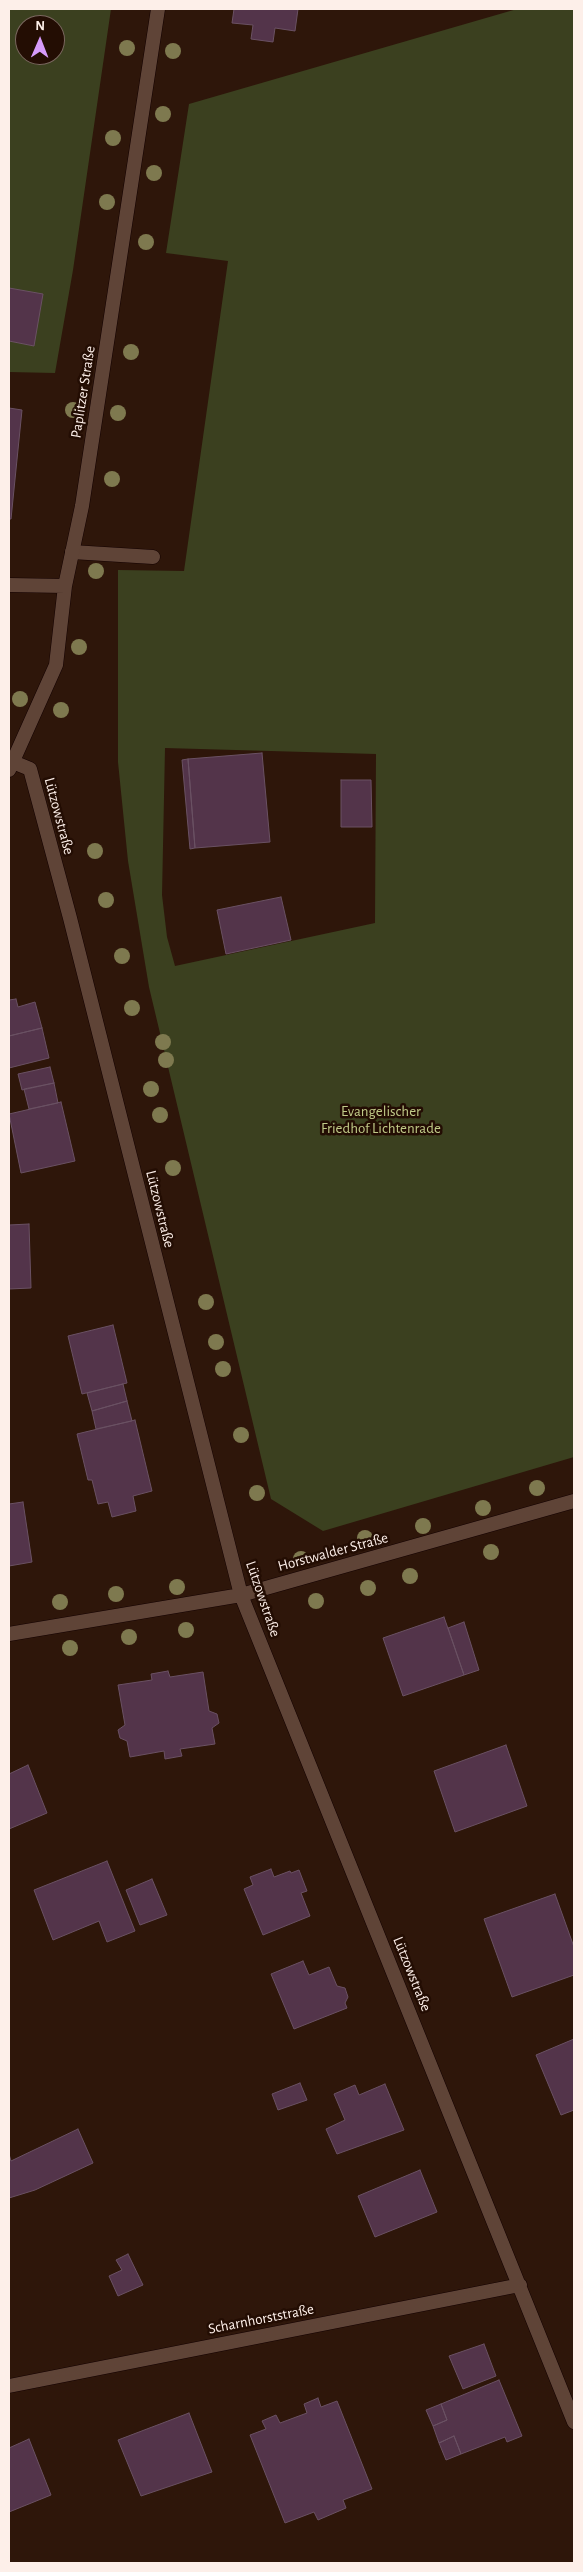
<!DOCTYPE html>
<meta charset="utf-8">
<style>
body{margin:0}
#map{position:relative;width:583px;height:2572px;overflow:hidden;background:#2e160a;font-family:"Alegreya Sans",sans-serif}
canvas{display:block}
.frame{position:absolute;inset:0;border:10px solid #fdefe9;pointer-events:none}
.north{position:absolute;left:15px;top:15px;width:50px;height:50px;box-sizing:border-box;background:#230d03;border:1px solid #7a675f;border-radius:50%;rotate:1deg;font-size:14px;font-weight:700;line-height:20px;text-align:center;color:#fdefe9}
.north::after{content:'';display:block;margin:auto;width:18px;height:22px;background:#d69bfa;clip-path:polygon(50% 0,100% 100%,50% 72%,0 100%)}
</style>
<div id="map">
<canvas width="583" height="2572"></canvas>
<div class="frame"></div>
<div class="north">N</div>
</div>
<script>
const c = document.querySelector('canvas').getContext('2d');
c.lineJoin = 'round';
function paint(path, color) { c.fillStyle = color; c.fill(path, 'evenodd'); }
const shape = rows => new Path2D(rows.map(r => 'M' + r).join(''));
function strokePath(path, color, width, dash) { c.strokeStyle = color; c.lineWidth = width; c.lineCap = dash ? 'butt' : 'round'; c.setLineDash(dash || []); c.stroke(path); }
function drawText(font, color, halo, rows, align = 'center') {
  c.font = font + ' "Alegreya Sans",sans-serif'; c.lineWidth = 5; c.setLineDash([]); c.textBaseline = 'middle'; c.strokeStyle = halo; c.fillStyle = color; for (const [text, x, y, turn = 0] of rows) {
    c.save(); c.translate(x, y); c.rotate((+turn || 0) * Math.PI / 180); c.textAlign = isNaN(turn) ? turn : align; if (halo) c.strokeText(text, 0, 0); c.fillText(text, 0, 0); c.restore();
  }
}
paint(shape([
 [9,9,111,9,73,270,55,373,9,372],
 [25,25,55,25,55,55,25,55],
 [517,9,574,9,574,1457,323,1531,271,1499,149,987,128,861,118,762,118,570,184,571,228,261,166,253,189,104],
 [165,748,376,754,375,923,175,966,167,937,162,895]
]), '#3b401f');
const building = shape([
 [234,9,298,9,295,31,275,28,273,42,251,39,253,25,232,23,234,9],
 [9,288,43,294,34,346,9,341,9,288],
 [9,408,22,410,11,519,9,519,9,408],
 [262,753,270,842,195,848,188,759,262,753],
 [188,759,195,848,190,849,182,760,188,759],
 [341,780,371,780,372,827,341,827,341,780],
 [281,897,291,940,226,954,217,910,281,897],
 [16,999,18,1007,35,1002,42,1028,9,1036,9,1000,16,999],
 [42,1028,49,1058,9,1068,9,1036,42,1028],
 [50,1067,54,1083,22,1090,18,1074,50,1067],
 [54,1083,58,1103,29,1109,24,1089,54,1083],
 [61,1102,75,1161,21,1173,9,1114,61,1102],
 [29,1224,31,1288,9,1289,9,1225,29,1224],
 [113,1325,127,1383,82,1394,68,1336,113,1325],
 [123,1384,127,1401,92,1411,87,1393,123,1384],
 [127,1401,132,1421,96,1429,92,1411,127,1401],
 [135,1420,152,1491,133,1496,136,1511,112,1517,108,1502,98,1504,92,1480,88,1480,77,1434,135,1420],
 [23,1502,32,1562,9,1566,9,1504,23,1502],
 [444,1617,464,1675,403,1696,383,1638,444,1617],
 [464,1622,479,1670,464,1675,448,1628,464,1622],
 [168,1671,170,1677,203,1672,209,1711,217,1714,219,1723,212,1728,215,1744,180,1749,182,1756,165,1759,164,1751,130,1757,127,1741,120,1738,118,1730,125,1725,118,1685,152,1680,151,1674,168,1671],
 [506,1745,527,1806,455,1832,434,1771,506,1745],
 [28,1765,47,1813,9,1829,9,1774,28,1765],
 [107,1861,135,1931,107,1942,99,1921,53,1940,34,1890,107,1861],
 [271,1869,274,1877,290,1871,291,1873,299,1870,307,1891,301,1893,310,1916,263,1935,244,1889,253,1885,250,1877,271,1869],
 [152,1879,167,1915,140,1925,126,1890,152,1879],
 [555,1894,574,1947,574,1975,512,1997,484,1919,555,1894],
 [303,1961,309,1975,329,1967,337,1986,345,1988,348,1997,345,2003,347,2008,294,2029,271,1974,303,1961],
 [574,2039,574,2110,561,2115,536,2055,574,2039],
 [300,2083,307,2100,278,2110,272,2094,300,2083],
 [385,2084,404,2130,337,2154,326,2129,345,2120,334,2094,355,2085,359,2095,385,2084],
 [78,2129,93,2163,35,2190,9,2198,9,2154,11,2161,78,2129],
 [420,2170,437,2212,375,2237,358,2196,420,2170],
 [128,2254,143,2285,118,2296,109,2276,122,2270,116,2260,128,2254],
 [484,2344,496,2376,463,2389,449,2356,484,2344],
 [499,2380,522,2436,507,2442,505,2437,461,2454,454,2436,439,2443,433,2426,447,2420,441,2404,499,2380],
 [318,2398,321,2407,337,2401,372,2489,343,2500,346,2508,318,2520,314,2512,285,2523,250,2435,266,2429,262,2421,276,2415,280,2423,307,2413,304,2404,318,2398],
 [441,2404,447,2420,433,2426,426,2410,441,2404],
 [189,2413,212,2472,141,2496,118,2440,189,2413],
 [454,2436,461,2454,446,2460,439,2443,454,2436],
 [29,2439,51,2495,9,2512,9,2448,29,2439]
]);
paint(building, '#53344a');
strokePath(building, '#6a5163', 1);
const service = shape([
 [72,552,153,557]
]);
const minor = shape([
 [9,585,65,586],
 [13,762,30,769,70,918,241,1595,574,2422],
 [9,770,56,665,65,586,82,506,158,9],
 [9,1634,241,1595,574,1501],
 [9,2386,520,2285]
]);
strokePath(service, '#140200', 15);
strokePath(minor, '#140200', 15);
strokePath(service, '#5f4437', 14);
strokePath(minor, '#5f4437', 14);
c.fillStyle = '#7e794f';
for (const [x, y] of [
 [127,48],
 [173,51],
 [163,114],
 [113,138],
 [154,173],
 [107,202],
 [146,242],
 [131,352],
 [73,410],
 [118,413],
 [112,479],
 [96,571],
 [79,647],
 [20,699],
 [61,710],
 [95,851],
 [106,900],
 [122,956],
 [132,1008],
 [163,1042],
 [166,1060],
 [151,1089],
 [160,1115],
 [173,1168],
 [206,1302],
 [216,1342],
 [223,1369],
 [241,1435],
 [537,1488],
 [257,1493],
 [483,1508],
 [423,1526],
 [365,1538],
 [491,1552],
 [301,1559],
 [410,1576],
 [177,1587],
 [368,1588],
 [116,1594],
 [316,1601],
 [60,1602],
 [186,1630],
 [129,1637],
 [70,1648]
]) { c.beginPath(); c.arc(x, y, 8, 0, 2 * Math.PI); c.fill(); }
drawText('15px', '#fdefe9', '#230d03', [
 ["Paplitzer Straße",83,392,-81],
 ["Lützowstraße",59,816,75],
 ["Lützowstraße",160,1209,76],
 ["Horstwalder Straße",333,1552,-15],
 ["Lützowstraße",263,1599,71],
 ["Lützowstraße",412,1974,68],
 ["Scharnhorststraße",261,2319,-11]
]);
drawText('15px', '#c0ca88', '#230d03', [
 ["Evangelischer",381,1111],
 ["Friedhof Lichtenrade",381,1128]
]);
</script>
